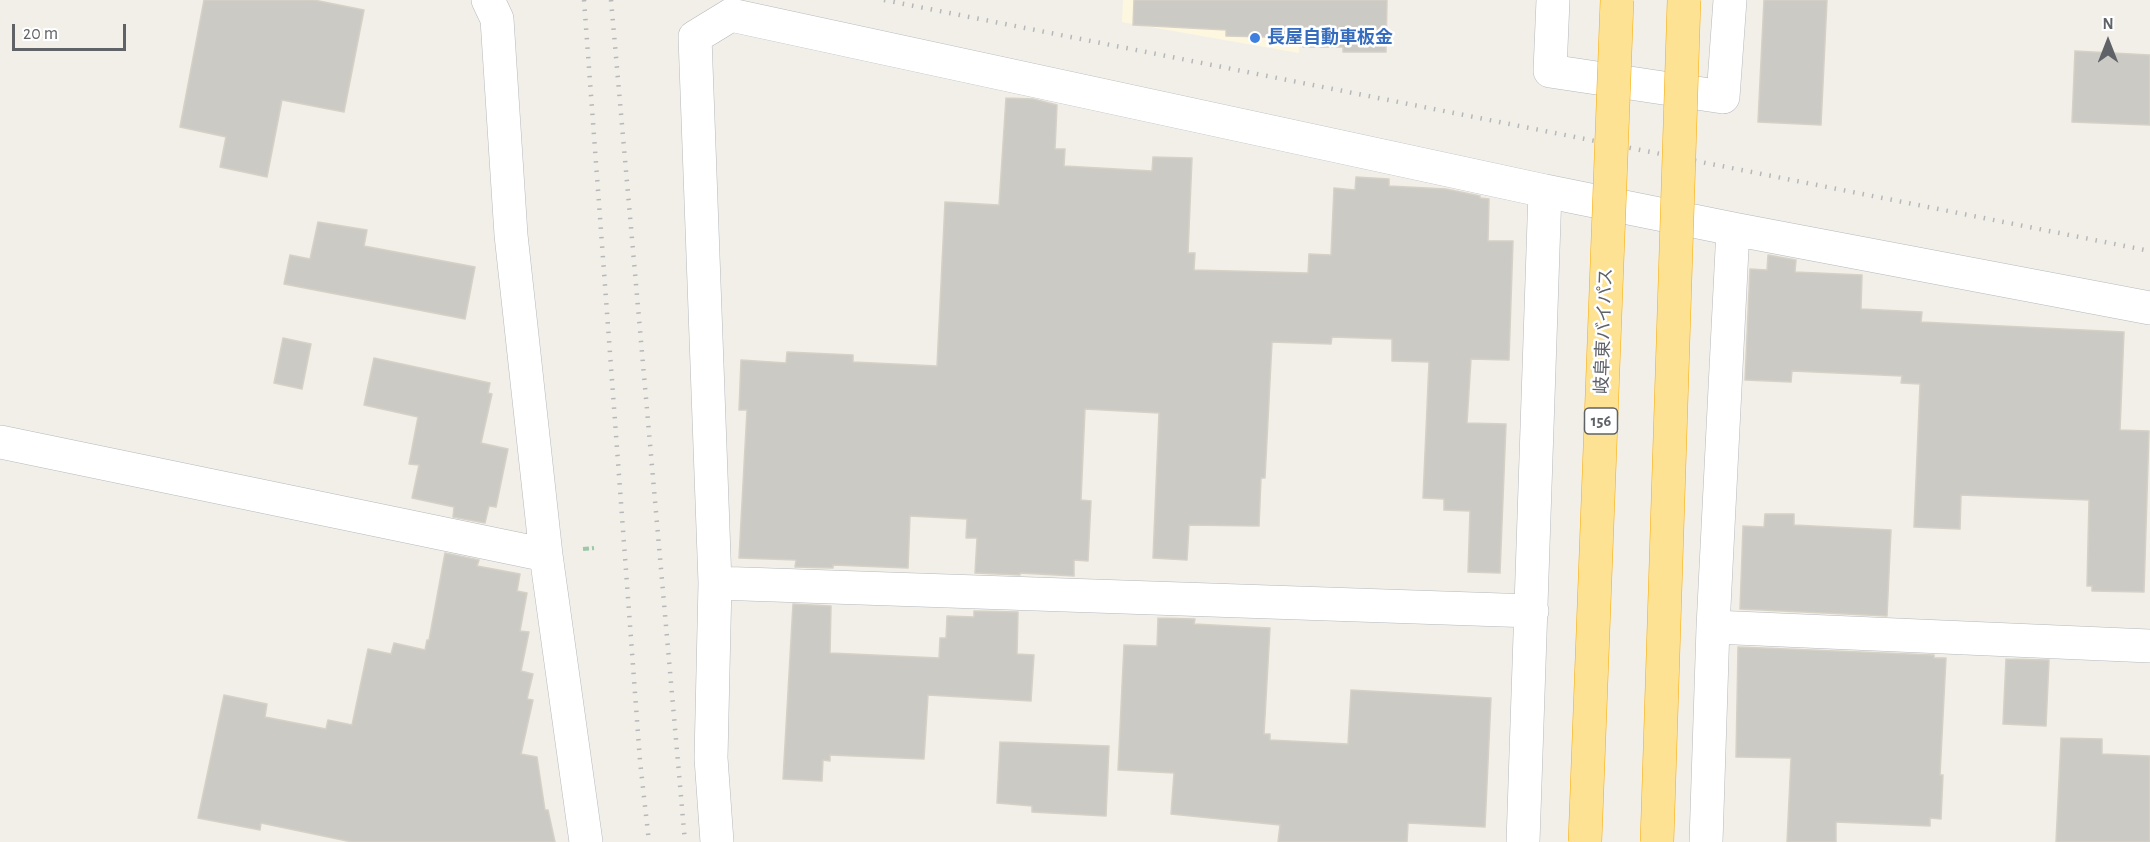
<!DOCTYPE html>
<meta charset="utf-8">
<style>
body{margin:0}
#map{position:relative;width:2150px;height:842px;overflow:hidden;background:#f1efe8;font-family:"Alegreya Sans",sans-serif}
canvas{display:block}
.north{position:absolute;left:2078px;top:12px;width:60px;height:60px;-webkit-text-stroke:4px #fff;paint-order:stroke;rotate:0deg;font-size:16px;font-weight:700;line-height:24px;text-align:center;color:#5f6368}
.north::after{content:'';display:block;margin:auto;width:21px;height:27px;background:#5f6368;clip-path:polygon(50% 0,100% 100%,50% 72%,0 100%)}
.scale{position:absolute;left:12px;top:24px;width:114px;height:27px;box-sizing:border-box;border:3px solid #5f6368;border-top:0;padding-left:8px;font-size:18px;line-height:21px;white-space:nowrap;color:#5f6368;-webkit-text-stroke:4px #fff;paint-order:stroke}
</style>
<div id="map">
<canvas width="2150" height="842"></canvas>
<div class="north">N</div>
<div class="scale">20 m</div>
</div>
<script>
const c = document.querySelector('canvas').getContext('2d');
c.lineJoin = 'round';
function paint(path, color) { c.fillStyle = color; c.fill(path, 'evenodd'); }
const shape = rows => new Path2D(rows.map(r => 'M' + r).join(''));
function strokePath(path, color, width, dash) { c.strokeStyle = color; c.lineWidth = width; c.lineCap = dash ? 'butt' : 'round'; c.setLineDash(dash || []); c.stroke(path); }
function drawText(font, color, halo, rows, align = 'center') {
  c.font = font + ' "Alegreya Sans","Noto Sans JP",sans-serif'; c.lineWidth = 5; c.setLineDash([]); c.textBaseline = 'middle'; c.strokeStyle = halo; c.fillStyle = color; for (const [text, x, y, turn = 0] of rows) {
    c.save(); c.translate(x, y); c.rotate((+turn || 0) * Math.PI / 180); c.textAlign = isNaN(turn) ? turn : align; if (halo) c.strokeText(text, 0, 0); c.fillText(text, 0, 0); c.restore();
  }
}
paint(shape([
 [1123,0,1301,0,1299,53,1122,22]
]), '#fef7e0');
const building = shape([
 [204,0,314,0,364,10,344,112,282,100,267,177,220,167,226,137,180,127,204,0],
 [1134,0,1387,0,1386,52,1343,52,1343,47,1303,47,1303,38,1226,36,1226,30,1133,25,1134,0],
 [1764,0,1827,0,1821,125,1758,122,1764,0],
 [2075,51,2150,55,2150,125,2072,122,2075,51],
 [1006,98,1033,99,1057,105,1055,149,1065,149,1064,166,1152,171,1153,157,1192,158,1188,253,1195,253,1194,270,1308,273,1309,254,1331,255,1334,188,1355,190,1356,177,1389,179,1389,186,1446,189,1480,196,1480,198,1489,199,1488,241,1513,241,1509,360,1471,359,1467,423,1506,424,1500,573,1468,572,1470,511,1444,510,1444,499,1423,498,1429,362,1392,361,1392,339,1332,337,1331,344,1272,342,1265,478,1261,478,1259,526,1189,525,1187,560,1153,558,1159,413,1085,409,1081,500,1091,501,1088,561,1074,560,1074,576,1020,573,1020,575,975,573,977,538,966,538,967,519,910,516,908,568,833,565,833,568,795,567,796,560,739,558,747,410,739,410,741,360,786,363,787,352,853,355,853,362,937,366,945,202,999,205,1006,98],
 [318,222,367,230,364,246,475,267,465,319,284,284,290,255,310,259,318,222],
 [1768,255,1796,260,1795,272,1862,275,1861,309,1922,312,1921,322,2124,332,2120,430,2149,431,2144,592,2092,591,2092,586,2087,586,2089,500,1961,495,1960,529,1914,527,1920,384,1901,383,1902,376,1792,371,1791,382,1745,380,1750,269,1767,270,1768,255],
 [283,338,311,344,302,389,274,383,283,338],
 [374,358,490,383,488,393,492,394,481,443,508,449,496,507,489,506,485,523,453,517,454,507,412,498,419,465,409,464,418,417,364,405,374,358],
 [1765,514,1794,514,1794,525,1891,530,1887,616,1740,609,1743,526,1764,527,1765,514],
 [445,553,479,560,477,566,520,574,517,591,527,593,520,631,529,632,521,671,533,674,527,699,533,700,521,754,537,757,545,810,548,810,555,842,352,842,261,823,260,830,198,818,224,695,267,704,265,717,326,729,328,720,352,725,368,649,391,654,394,643,425,650,427,640,429,640,445,553],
 [793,604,831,606,830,653,939,658,940,638,946,638,947,616,974,617,974,611,1018,612,1017,654,1034,655,1031,701,928,695,924,759,830,755,830,761,823,760,822,781,783,779,793,604],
 [1158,618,1195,619,1194,624,1270,628,1264,734,1270,734,1270,740,1348,744,1351,690,1491,698,1485,827,1408,823,1407,842,1278,842,1280,825,1171,814,1174,773,1118,770,1124,645,1157,646,1158,618],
 [1738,647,1934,655,1934,658,1946,658,1940,775,1943,775,1941,819,1930,818,1930,826,1836,822,1836,842,1787,842,1791,758,1736,757,1738,647],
 [2006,659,2049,660,2046,726,2003,724,2006,659],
 [2061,738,2102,739,2102,754,2150,756,2150,842,2056,842,2061,738],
 [1000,742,1109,746,1106,816,1032,812,1032,806,997,803,1000,742]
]);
paint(building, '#cccac5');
strokePath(building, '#d6d1c6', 1.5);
const minor = shape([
 [488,0,497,19,511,235,546,555,586,842],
 [1553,0,1550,71,1723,97,1730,0],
 [1733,229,2150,308],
 [0,442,546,555],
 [715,583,1532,611],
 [1713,627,2150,646],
 [717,842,711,758,715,583,695,37,731,15,1545,191],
 [1523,842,1545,191,1733,229,1713,627,1706,842]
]);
strokePath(minor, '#b5b8bc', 34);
strokePath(shape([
 [583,549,594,548]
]), '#9cc7a9', 4, [6, 3]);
strokePath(minor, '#fff', 33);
strokePath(shape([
 [584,0,640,761,649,842],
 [611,0,685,842],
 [884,0,2150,251]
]), '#b6b7b8', 4.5, [1.5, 8]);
const highwayBridge = shape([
 [1585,842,1617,0],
 [1657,842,1684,0]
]);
strokePath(highwayBridge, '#f9ab00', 34, []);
strokePath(highwayBridge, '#fde293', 33);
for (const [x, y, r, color] of [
 [1255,38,6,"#3f7fe0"]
]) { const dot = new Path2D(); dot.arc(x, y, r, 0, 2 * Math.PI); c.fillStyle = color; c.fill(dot); strokePath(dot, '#fff', 2); }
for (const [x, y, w] of [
 [1601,421,33]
]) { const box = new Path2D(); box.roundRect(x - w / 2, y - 13, w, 26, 4.5); c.fillStyle = '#fff'; c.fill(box); strokePath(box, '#5f6368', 1.5); }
drawText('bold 16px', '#5f6368', null, [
 ["156",1601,421]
]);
drawText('bold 18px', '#366cbe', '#fff', [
 ["長屋自動車板金",1267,38]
], 'left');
drawText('18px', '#5f6368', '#fff', [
 ["岐阜東バイパス",1604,331,-88]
]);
</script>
